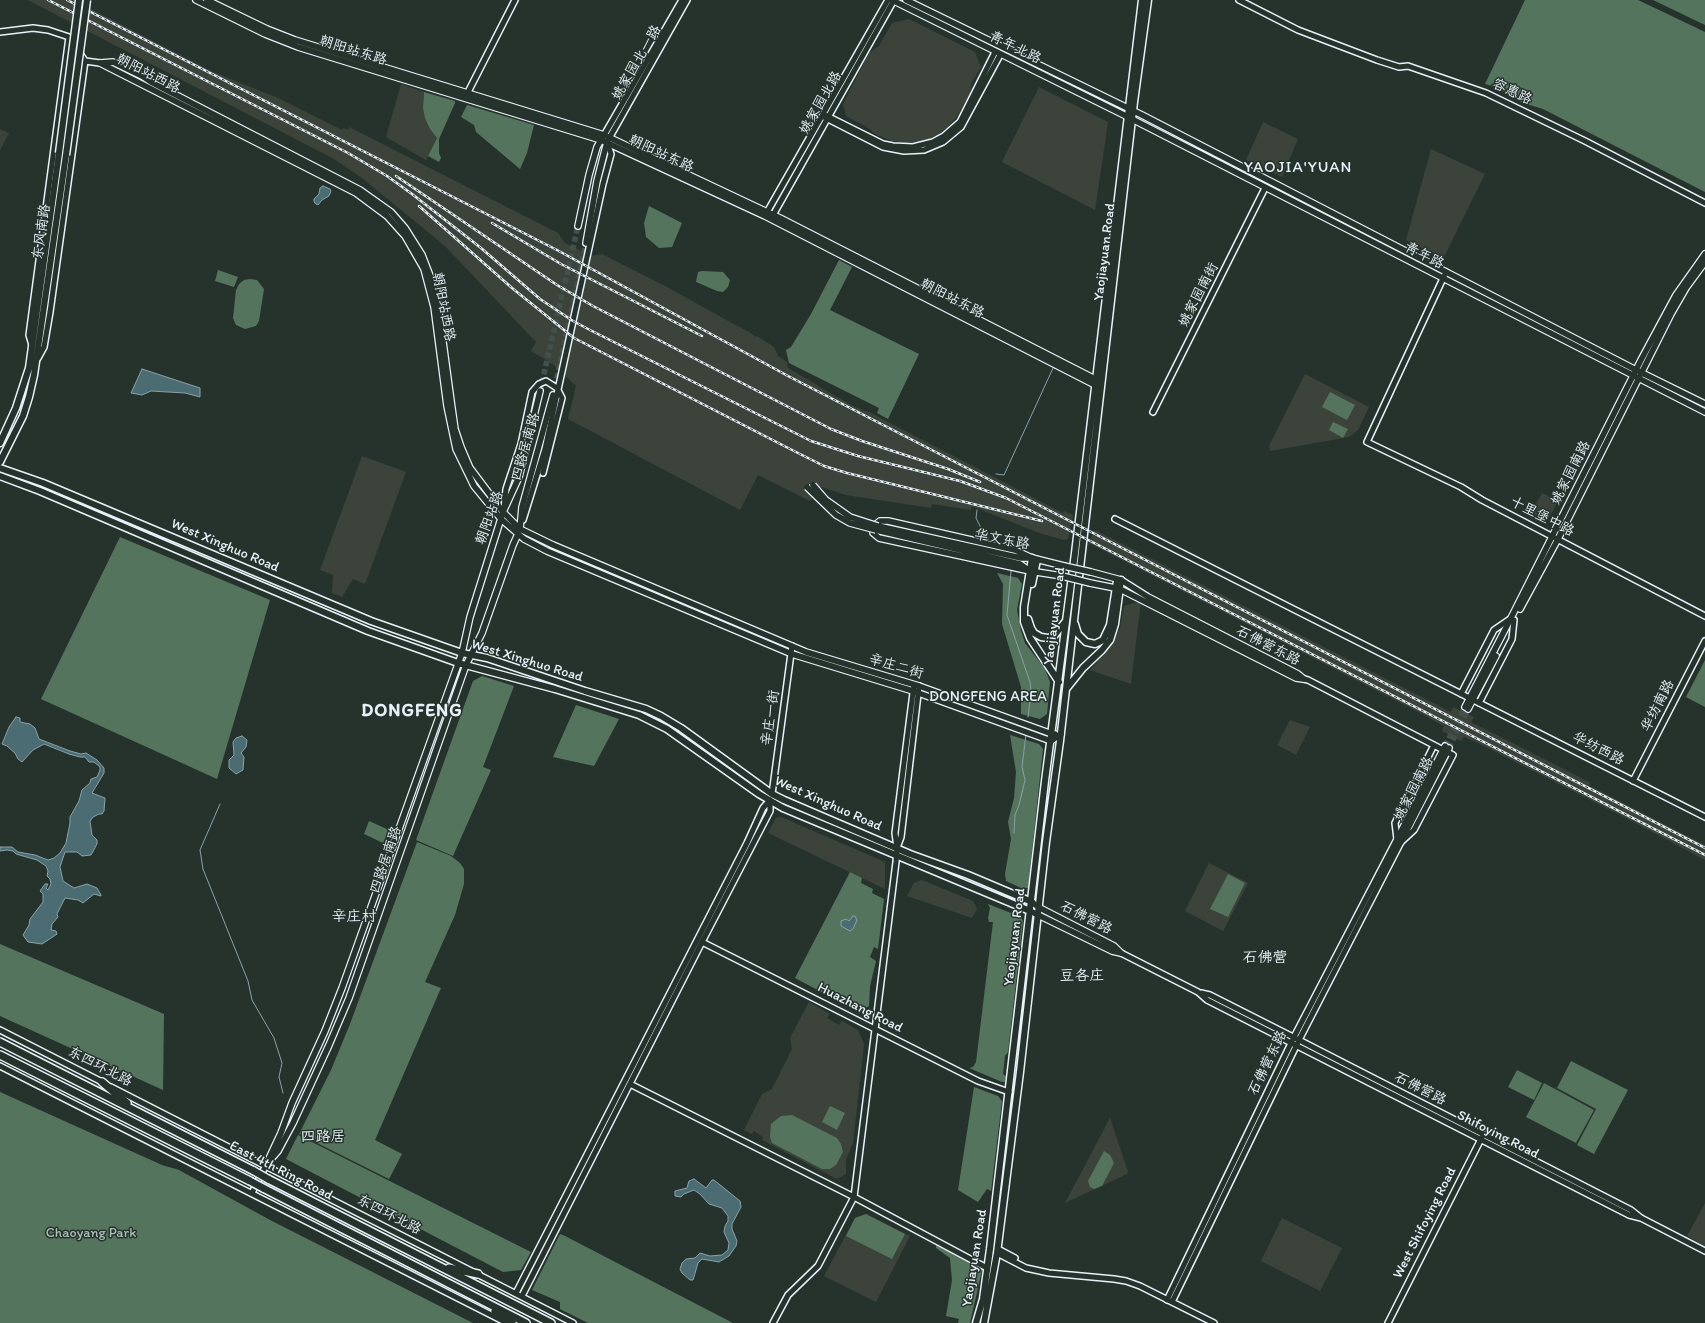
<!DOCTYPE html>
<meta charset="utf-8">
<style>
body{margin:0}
canvas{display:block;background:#26332d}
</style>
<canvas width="1705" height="1323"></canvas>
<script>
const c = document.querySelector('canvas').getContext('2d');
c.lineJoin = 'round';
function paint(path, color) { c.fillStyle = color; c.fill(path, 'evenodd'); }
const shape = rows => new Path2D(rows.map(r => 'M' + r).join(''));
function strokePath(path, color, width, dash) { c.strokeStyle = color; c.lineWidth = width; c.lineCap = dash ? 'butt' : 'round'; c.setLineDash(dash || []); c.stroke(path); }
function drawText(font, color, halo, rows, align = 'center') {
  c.font = font + ' Itim,"LXGW WenKai TC",sans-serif'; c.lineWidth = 3; c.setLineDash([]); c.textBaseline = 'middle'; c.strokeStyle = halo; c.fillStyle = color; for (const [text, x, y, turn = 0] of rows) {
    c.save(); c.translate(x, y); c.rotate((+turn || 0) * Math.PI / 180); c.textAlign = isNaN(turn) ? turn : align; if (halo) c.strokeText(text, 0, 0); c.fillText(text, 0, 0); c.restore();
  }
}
paint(shape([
 [28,0,74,0,211,71,278,98,342,130,343,128,348,130,349,127,558,233,565,243,591,256,602,254,667,287,728,321,749,332,756,337,757,336,774,347,778,356,787,362,788,368,851,405,865,411,869,412,1063,513,1064,511,1073,515,1068,539,1064,540,1039,533,974,507,971,507,971,510,932,504,931,508,846,495,822,487,810,501,758,475,740,510,568,419,576,386,554,365,531,351,536,342,445,246,362,178,334,159],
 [909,19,975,52,981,67,972,82,970,93,958,115,948,127,936,136,923,141,906,143,892,141,875,134,867,127,846,116,843,104,869,53,879,46,892,23],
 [401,84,424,92,423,100,430,129,437,138,426,160,386,137],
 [1039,87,1108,122,1095,210,1002,162],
 [1263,122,1298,139,1282,177,1246,160],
 [0,129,9,133,0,150],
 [1431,149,1485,174,1443,259,1406,240],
 [1305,374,1369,407,1358,430,1349,437,1270,451,1269,446],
 [362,456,406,472,365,584,353,579,342,597,332,593,333,575,320,570],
 [1542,493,1558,501,1548,520,1543,524,1529,517],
 [1095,530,1451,712,1453,707,1474,717,1471,722,1589,782,1590,786,1705,845,1705,860,1622,816,1478,743,1464,737,1461,741,1442,731,1444,726,1426,716,1089,543],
 [1141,601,1131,684,1090,670,1107,651,1120,628,1124,606],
 [1290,720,1310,727,1296,755,1277,745],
 [781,817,885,862,885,889,768,833,776,818],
 [1209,863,1248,883,1223,931,1185,911],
 [922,880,973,901,977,909,972,918,907,896,914,883],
 [809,1002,830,1014,827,1018,839,1025,842,1021,858,1030,864,1044,853,1143,846,1159,846,1174,837,1179,762,1140,763,1137,754,1131,752,1134,744,1130,762,1094,772,1089,792,1049,790,1038],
 [1110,1118,1128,1172,1127,1174,1065,1203],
 [1705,1203,1705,1246,1687,1236],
 [866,1214,910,1236,876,1302,824,1276,855,1218],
 [1282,1218,1342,1248,1320,1291,1261,1261]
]), '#3c433a');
paint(shape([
 [1525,0,1638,0,1705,32,1705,192,1543,109,1523,103,1495,87,1485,84],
 [1653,0,1705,0,1705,25],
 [424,92,455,101,455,103,439,139,439,153,441,158,439,162,428,156,437,138,430,129,425,118,423,108],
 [467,105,534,125,527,153,520,169,476,132,474,125,461,117],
 [649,206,682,223,672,247,659,248,646,237,644,223],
 [839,260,852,267,830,310,919,354,888,419,877,413,879,408,789,363,786,350,791,347,811,314],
 [218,270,238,277,234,287,215,281],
 [702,271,723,272,730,280,728,287,723,292,717,291,696,282,698,272],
 [250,279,257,280,264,289,259,321,256,326,245,329,236,325,233,318,236,290,239,284,244,280],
 [1330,392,1355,405,1347,420,1322,407],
 [1333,422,1348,429,1343,438,1329,430],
 [120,537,270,600,217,779,41,699],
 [997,573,1018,578,1022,584,1017,610,1021,631,1025,643,1045,669,1050,682,1047,714,1040,719,1021,714,1021,687,1002,624,1003,584],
 [1705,660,1705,707,1686,697],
 [482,676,514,686,483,767,491,770,453,856,416,840,473,681],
 [576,705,619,719,594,766,553,757],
 [1010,735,1039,744,1043,749,1028,888,1021,888,1006,881,1005,874,1011,839,1008,822,1014,798,1016,772],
 [369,821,389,830,383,843,364,834],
 [417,842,451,856,460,863,464,869,464,884,455,915,425,982,441,988,375,1140,402,1154,389,1179,299,1134,331,1070,350,1024],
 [850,872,862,878,861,883,873,889,872,893,884,899,878,949,874,947,870,957,876,961,870,986,869,1006,859,1012,795,978],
 [1228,874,1245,883,1228,917,1210,909],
 [988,904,1021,917,1023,921,1008,1052,1005,1056,1003,1074,1006,1076,1005,1082,1002,1082,969,1068,973,1067,976,1062,993,922,989,922,988,918,990,908],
 [0,944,164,1014,163,1090,0,1016],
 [1571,1061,1628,1090,1594,1154,1577,1145,1596,1109,1557,1088],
 [1517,1070,1542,1083,1534,1100,1508,1087],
 [1544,1083,1594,1110,1576,1143,1526,1117],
 [974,1087,998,1096,1002,1101,991,1191,987,1189,978,1202,958,1190],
 [0,1092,162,1165,179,1170,270,1220,473,1323,0,1323],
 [830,1106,845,1113,837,1130,822,1122],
 [792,1115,837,1138,841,1144,843,1152,836,1165,830,1169,822,1169,772,1143,770,1137,771,1124,781,1116],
 [298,1135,531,1252,521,1270,503,1272,286,1159],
 [1104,1151,1110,1155,1114,1163,1102,1186,1094,1189,1090,1187,1088,1181],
 [866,1214,905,1234,892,1259,846,1236,855,1218],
 [560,1234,565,1236,733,1323,588,1323,560,1309,560,1302,532,1290],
 [936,1245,982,1270,970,1323,958,1323,959,1319,946,1316,952,1280,950,1258,936,1248]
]), '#55745d');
const water = shape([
 [323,186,330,189,331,191,329,196,322,200,318,205,316,204,314,202,314,199,319,194,320,188,323,186],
 [142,369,200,388,200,397,185,393,151,391,142,395,131,393,142,369],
 [16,717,20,718,20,722,30,724,35,728,39,739,70,751,81,754,86,753,97,760,104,768,104,773,92,793,105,798,104,811,102,814,99,814,93,817,90,821,92,835,97,840,97,844,91,855,82,856,77,852,65,852,60,867,63,881,74,888,87,884,97,888,101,895,101,896,94,894,83,903,78,900,65,898,57,914,58,917,52,924,51,930,56,931,57,934,42,944,28,942,23,935,29,925,30,919,43,902,43,894,40,891,45,884,48,884,46,888,48,890,51,884,50,879,47,876,48,871,46,866,37,860,16,854,13,851,7,850,0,851,0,847,12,847,18,852,35,855,48,860,54,858,60,853,66,843,70,823,70,817,79,801,82,790,90,783,91,779,97,777,100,770,100,767,94,762,89,762,85,757,80,757,69,754,44,744,33,750,22,762,18,759,15,753,7,746,2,744,9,727,16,717],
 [242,736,247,740,246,747,241,753,244,757,243,770,236,774,229,768,229,760,234,755,233,742,236,738,242,736],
 [853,916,855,916,857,920,853,929,850,931,841,926,841,921,846,919,849,921,853,916],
 [694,1179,706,1188,712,1180,714,1180,740,1201,741,1207,732,1224,732,1229,737,1241,736,1246,729,1256,719,1262,702,1259,698,1263,693,1280,690,1280,682,1273,680,1269,682,1263,686,1259,695,1258,700,1253,710,1256,722,1255,728,1250,729,1243,724,1232,725,1226,728,1221,728,1216,722,1208,709,1204,700,1194,694,1190,684,1194,681,1197,675,1196,675,1191,687,1188,689,1181,694,1179]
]);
paint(water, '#4c6c73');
strokePath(water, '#8aa1a8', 1);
strokePath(shape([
 [996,474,1004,475,1054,366],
 [977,510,976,518,985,536],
 [1011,571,1007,615,1030,682,1031,692,1028,717],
 [220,804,200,850,203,869,248,981,252,1000,274,1038,282,1063,279,1077,283,1093],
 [1014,833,1015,815,1019,805,1025,780,1022,767,1026,734]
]), '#8aa1a8', 1);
strokePath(shape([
 [540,391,578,226],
 [553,395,586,243],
 [1445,746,1465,707],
 [1449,748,1468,709]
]), '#43504b', 5.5, [5.5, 3]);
const tertiary = shape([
 [1239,0,1298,30,1377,60,1399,67,1408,66,1486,93,1585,141,1705,203],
 [0,32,33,28,48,30,69,37],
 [73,43,85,61,100,63],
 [466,96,515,0],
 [825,115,883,144,893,146,913,147,933,142,944,136,960,122,995,52],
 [824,117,883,147,904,151,924,150,943,142,961,127,1000,55],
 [603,137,682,0],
 [766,214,888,0],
 [772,217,894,0],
 [1446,272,1367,442,1461,487,1482,500,1705,616],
 [32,345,29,335,69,37],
 [38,358,44,347,50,312,85,61],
 [1153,412,1265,188],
 [504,508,506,489,521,444,532,392,539,384,546,381,557,388,562,398,543,473],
 [1115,519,1705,817],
 [523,520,545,449,603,184,611,154,607,142,687,0],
 [1461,694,1494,630,1510,619],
 [1479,703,1512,639,1514,620],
 [1633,781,1705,641],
 [772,794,792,646],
 [898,845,901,837,919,686],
 [702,942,978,1081,1009,1092],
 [1121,953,1198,992,1207,1000,1629,1215,1641,1218],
 [1201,993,1210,995,1299,1040,1631,1210,1641,1218,1705,1251],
 [0,1030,104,1083],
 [0,1066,507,1323],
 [630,1084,854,1197,987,1268],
 [111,1087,573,1323],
 [252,1193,266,1165],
 [998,1249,1015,1258],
 [997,1253,1026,1268,1049,1273,1114,1279,1126,1281,1140,1286,1214,1323],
 [516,1293,747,843,763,808,770,800],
 [522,1296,702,942,770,811,770,800],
 [1167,1300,1294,1037,1397,839,1395,823,1434,745],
 [1172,1302,1299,1040,1401,842,1414,830,1453,755,1308,680,1304,679],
 [773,1323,788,1295,818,1266,854,1197,896,862,897,848,895,833,914,685],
 [1388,1323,1482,1137]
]);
const secondary = shape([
 [196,0,265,34,298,47,601,140,765,216,1095,385],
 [207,0,267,29,295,40,604,135,780,218,1095,379],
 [892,0,1128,117,1705,412],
 [906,0,1142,115,1636,370,1705,404],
 [100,63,356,193,387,216,405,236,424,269,434,307,447,406,456,449,474,486,501,519,524,539,547,551,792,654,913,691,1051,741,1061,734],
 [100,63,113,62,142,76,151,82,360,190,391,212,405,228,422,255,434,286,438,305,452,408,455,429,461,447,470,468,503,512,520,529,553,545,806,652,919,686,1052,734,1055,734],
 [578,226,589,175,597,147,601,140],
 [586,243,597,181,607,142],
 [878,526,1021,558,1032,558,1064,566],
 [520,529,522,507,553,395],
 [876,530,1020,564,1030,571,1062,576],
 [1030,571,879,538,873,533,875,525,880,521,888,521,1015,550,1032,558],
 [1091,572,1121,580,1148,597,1298,674,1304,679],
 [1090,583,1120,589,1296,678,1303,679],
 [1520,609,1558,539,1671,314,1686,288,1705,262],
 [1465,707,1511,618,1641,360,1676,295,1705,254],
 [1468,709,1496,656],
 [1397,839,1445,746],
 [1401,842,1449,748],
 [1032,902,1038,907,1114,946,1121,953],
 [1030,911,1112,951,1121,953],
 [271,1159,278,1151,293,1123,329,1045,349,998,466,665,482,633,513,545,518,534],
 [266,1165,281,1133,292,1103,325,1031,342,988,462,653,470,617,503,512,519,477,540,391]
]);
const primary = shape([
 [0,443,16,408,29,368,59,153],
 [0,462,23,416,29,397,34,375,66,155],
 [0,468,43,483,371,621,462,653,487,658,585,691,646,709,661,716,681,728,772,794,784,800,910,854,968,875,1032,902],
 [0,476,40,491,368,631,458,663,555,689,639,715,667,729,759,794,783,808,1030,911],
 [1032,558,1024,607,1024,622,1030,638,1059,682],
 [1032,584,1037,560],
 [1028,619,1031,628,1034,633,1041,637,1048,638,1054,636,1065,622],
 [1075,624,1078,634,1086,642,1095,644,1103,640,1110,625,1117,581],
 [1067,688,1083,668,1102,650,1110,640,1115,624,1121,580],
 [976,1323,983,1299,990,1249,1045,781,1075,553,1142,0],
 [984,1323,997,1253,1020,1072,1046,842,1060,741,1134,102,1148,0]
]);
const trunk = shape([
 [0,1042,254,1171],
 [0,1055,250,1181],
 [102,1082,127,1103],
 [268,1179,551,1323],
 [263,1188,526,1323],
 [449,1268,478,1274],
 [495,1311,512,1323]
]);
strokePath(tertiary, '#e8f1f8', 8);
strokePath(secondary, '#e8f1f8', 8);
strokePath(primary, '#e8f1f8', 9);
strokePath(trunk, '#e8f1f8', 10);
strokePath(tertiary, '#26332d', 5);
strokePath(secondary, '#26332d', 5.5);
strokePath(primary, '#26332d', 6);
strokePath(trunk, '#26332d', 7);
const rail = shape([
 [48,0,348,153,387,176,412,194,481,248,540,299,573,321,590,330,811,441,858,456,960,481,1006,498,1705,855],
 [67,0,557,250,788,376,1705,848],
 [396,176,557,285,593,306,831,429,862,441,948,469,980,482],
 [419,206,512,288,574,338,794,451,824,466,847,473,1042,521],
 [492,223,561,264,702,336]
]);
strokePath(rail, '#e8f1f8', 2.5);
strokePath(rail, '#26332d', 1, [3]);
const secondaryBridge = shape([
 [813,485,826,500,850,517,878,526],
 [807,487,836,515,850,523,876,530],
 [1064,566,1091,572],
 [1062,576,1090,583]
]);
const primaryBridge = shape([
 [59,153,79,0],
 [66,155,87,0]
]);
const trunkBridge = shape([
 [254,1171,268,1179],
 [250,1181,263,1188]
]);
strokePath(secondaryBridge, '#e8f1f8', 8, []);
strokePath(primaryBridge, '#e8f1f8', 9, []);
strokePath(trunkBridge, '#e8f1f8', 10, []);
strokePath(secondaryBridge, '#26332d', 5.5);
strokePath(primaryBridge, '#26332d', 6);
strokePath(trunkBridge, '#26332d', 7);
drawText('14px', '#e8f1f8', '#26332d', [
 ["青年北路",1015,48,26],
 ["朝阳站东路",353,51,17],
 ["姚家园北一路",637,63,-60],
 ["朝阳站西路",148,74,27],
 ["容惠路",1512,92,25],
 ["姚家园北路",821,103,-60],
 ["朝阳站东路",661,154,25],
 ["东风南路",42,232,-82],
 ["Yaojiayuan Road",1105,252,-83],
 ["青年路",1424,256,27],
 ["姚家园南街",1199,295,-63],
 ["朝阳站东路",952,299,27],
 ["朝阳站西路",443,307,79],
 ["四路居南路",526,447,-74],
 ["姚家园南路",1571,473,-63],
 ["十里堡中路",1542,517,27],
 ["朝阳站路",490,518,-70],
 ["华文东路",1002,540,11],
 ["West Xinghuo Road",225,546,23],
 ["Yaojiayuan Road",1055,616,-83],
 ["石佛营东路",1268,646,27],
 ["West Xinghuo Road",527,661,17],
 ["辛庄二街",896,667,16],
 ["华纺南路",1658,706,-63],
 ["辛庄一街",771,718,-82],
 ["华纺西路",1598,749,27],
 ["姚家园南路",1414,789,-63],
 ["West Xinghuo Road",828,804,24],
 ["四路居南路",386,860,-71],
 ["石佛营路",1086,918,27],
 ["Yaojiayuan Road",1015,937,-83],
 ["Huazhang Road",860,1008,27],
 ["石佛营东路",1268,1063,-64],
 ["东四环北路",100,1067,27],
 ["石佛营路",1420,1089,27],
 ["Shifoying Road",1498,1135,27],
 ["East 4th Ring Road",281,1171,27],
 ["东四环北路",389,1215,27],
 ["West Shifoying Road",1425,1223,-63],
 ["Yaojiayuan Road",975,1258,-81]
]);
drawText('14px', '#adbfba', '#26332d', [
 ["Chaoyang Park",91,1233]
]);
drawText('15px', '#e8f1f8', '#26332d', [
 ["DONGFENG AREA",988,697],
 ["辛庄村",354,917],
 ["石佛营",1265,958],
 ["豆各庄",1082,976],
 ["四路居",323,1137]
]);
c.letterSpacing = '1px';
drawText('16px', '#e8f1f8', '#26332d', [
 ["YAOJIA'YUAN",1298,168]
]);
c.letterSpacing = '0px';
c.letterSpacing = '1px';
drawText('bold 18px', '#e8f1f8', '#26332d', [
 ["DONGFENG",412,711]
]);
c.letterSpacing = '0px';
</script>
